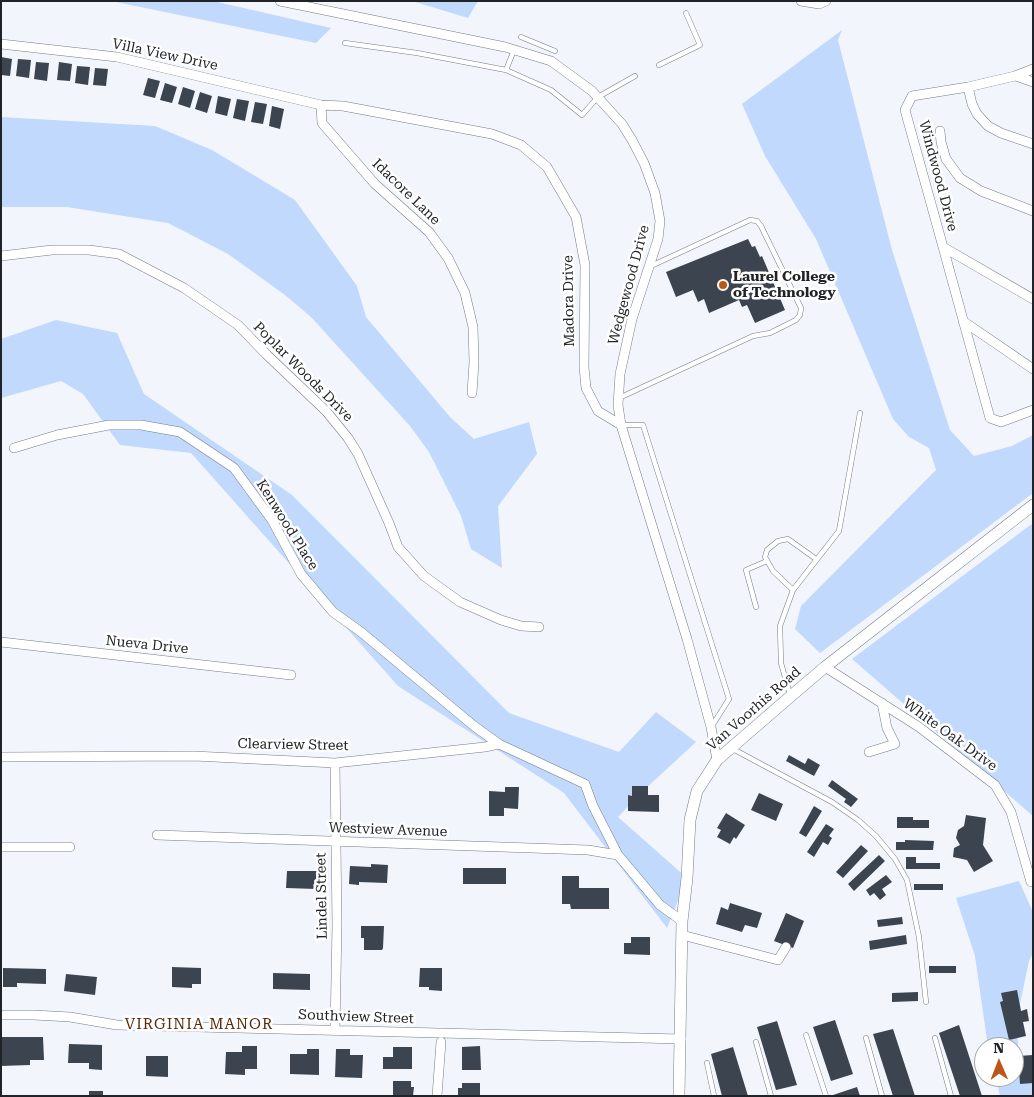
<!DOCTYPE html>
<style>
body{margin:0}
#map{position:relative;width:1034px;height:1097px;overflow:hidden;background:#f2f6fc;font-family:"Roboto Serif",serif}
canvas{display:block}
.frame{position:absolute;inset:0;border:2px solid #202429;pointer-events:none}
.north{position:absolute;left:974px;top:1037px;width:50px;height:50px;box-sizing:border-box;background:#fff;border:1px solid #a6a7a9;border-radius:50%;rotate:359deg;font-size:14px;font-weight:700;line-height:20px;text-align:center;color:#202429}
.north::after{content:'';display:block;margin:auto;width:18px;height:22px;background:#b9581a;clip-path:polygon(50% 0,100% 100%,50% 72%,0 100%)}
</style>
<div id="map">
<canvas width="1034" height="1097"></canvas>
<div class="frame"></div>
<div class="north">N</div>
</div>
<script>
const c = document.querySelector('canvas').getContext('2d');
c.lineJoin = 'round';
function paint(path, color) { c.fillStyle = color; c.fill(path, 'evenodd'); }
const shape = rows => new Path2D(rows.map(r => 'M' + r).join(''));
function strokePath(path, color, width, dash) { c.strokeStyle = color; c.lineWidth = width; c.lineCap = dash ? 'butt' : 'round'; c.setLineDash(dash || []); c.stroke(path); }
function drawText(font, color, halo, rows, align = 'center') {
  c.font = font + ' "Roboto Serif",serif'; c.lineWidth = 5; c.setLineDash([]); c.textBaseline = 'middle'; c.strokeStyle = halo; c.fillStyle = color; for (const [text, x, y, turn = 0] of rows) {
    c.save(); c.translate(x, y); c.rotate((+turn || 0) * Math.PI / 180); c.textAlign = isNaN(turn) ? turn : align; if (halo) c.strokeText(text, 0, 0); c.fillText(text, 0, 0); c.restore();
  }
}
paint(shape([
 [111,1,213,1,331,28,316,43],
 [412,1,478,1,468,18],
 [842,30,838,40,892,250,950,430,974,456,1012,446,1033,435,1033,493,820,653,795,629,801,606,936,470,929,448,909,437,893,419,816,239,765,156,742,104],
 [1,117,155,126,212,150,295,200,357,286,366,317,450,417,474,439,529,422,537,454,498,506,502,568,471,549,461,516,429,452,410,426,311,317,285,295,228,254,168,223,67,207,1,207],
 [56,320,117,333,144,394,292,495,509,713,619,752,656,712,696,742,644,790,618,817,687,878,667,928,564,793,398,686,191,453,120,445,83,394,61,381,1,398,1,339],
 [1033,523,1033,816,852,659],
 [1019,881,1033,912,1033,953,1029,961,1017,1018,1018,1046,1033,1080,1033,1096,1000,1096,996,1077,1014,1077,1014,1047,988,1047,975,956,956,898]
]), '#c0d9fd');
paint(shape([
 [1,57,12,59,10,76,1,75],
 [18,59,31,60,29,78,16,76],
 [36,62,49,63,47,81,34,79],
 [59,62,72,64,70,81,57,80],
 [77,66,90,67,88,85,75,83],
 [95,68,108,69,106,86,93,85],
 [148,78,160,81,155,98,143,95],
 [165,83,177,87,172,103,160,100],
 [183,87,195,91,190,108,178,104],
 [200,92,212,96,207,113,195,109],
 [218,96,231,99,227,116,215,113],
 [237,99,249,101,245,121,233,118],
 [255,102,267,104,263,124,251,122],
 [272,106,284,109,280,129,269,126],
 [748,239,752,247,755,246,760,257,762,256,785,310,755,323,747,305,742,307,739,300,709,313,704,299,698,302,693,290,676,297,666,272],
 [789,755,805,764,808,758,820,765,814,776,786,761],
 [832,780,858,799,851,807,844,802,846,799,828,786],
 [632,786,648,786,648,795,659,795,659,812,628,811,628,795,632,796],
 [505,787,519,787,518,809,504,808,504,816,489,816,489,791,505,792],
 [759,793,783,804,776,821,751,810],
 [814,806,822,811,806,837,799,833],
 [726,813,745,825,736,839,734,837,730,844,717,837,721,830,717,828],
 [966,815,986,818,983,845,993,861,974,872,967,860,953,857,954,848,960,845,956,838,958,830,964,826],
 [897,817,913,817,913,820,929,820,929,828,897,828],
 [826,824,834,829,829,836,832,838,828,845,823,842,814,857,807,852],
 [905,840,934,841,933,850,896,850,896,842,905,842],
 [861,845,868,851,843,878,836,872],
 [879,855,885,861,854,891,848,884],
 [906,857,916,857,916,863,940,863,940,869,906,869],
 [371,864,388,865,387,883,359,882,359,885,349,884,350,866,371,867],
 [463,868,506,868,506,884,463,884],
 [287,871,317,871,316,889,286,888],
 [886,875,892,882,882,889,886,895,880,900,874,893,870,896,866,890],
 [562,876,579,876,579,888,609,888,609,909,571,909,570,904,562,904],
 [914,884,943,884,943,890,914,890],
 [730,903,762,913,757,928,745,925,742,932,716,924,721,907,728,910],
 [786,913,804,921,793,948,774,941],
 [902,917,903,924,878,927,877,920],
 [361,926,384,926,383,948,382,950,364,950,364,938,361,938],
 [906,935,907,944,870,950,869,941],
 [631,937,650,937,650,955,624,954,624,943,631,943],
 [929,966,956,966,956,973,929,973],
 [172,967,201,968,201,984,192,984,192,988,172,987],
 [3,968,46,969,46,984,17,983,17,987,3,987],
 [420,968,442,968,442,991,429,990,429,987,419,987],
 [273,973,310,974,310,990,273,989],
 [66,974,97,977,95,995,64,991],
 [1017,990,1021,1011,1027,1009,1029,1021,1023,1022,1026,1036,1009,1040,1000,1002,1003,1001,1001,993],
 [918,992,918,1001,892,1002,892,993],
 [835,1020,853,1074,831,1081,813,1027],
 [777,1021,797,1085,776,1090,757,1027],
 [959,1025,982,1096,960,1096,939,1033],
 [893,1029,915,1096,893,1096,873,1034],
 [1,1037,43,1037,44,1060,30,1060,30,1065,1,1066],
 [69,1044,102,1045,102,1070,89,1069,89,1063,68,1063],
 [242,1046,257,1046,257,1069,245,1069,245,1075,225,1074,226,1052,242,1052],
 [480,1046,481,1070,462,1070,462,1047],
 [393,1047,412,1047,412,1069,383,1069,383,1057,393,1057],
 [733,1047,748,1096,722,1096,711,1054],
 [307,1049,319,1049,319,1075,290,1074,290,1054,307,1054],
 [336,1049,350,1049,350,1055,363,1055,362,1078,335,1077],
 [1033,1055,1033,1083,1020,1084,1018,1056],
 [146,1056,168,1056,168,1077,146,1076],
 [393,1081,411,1081,411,1087,414,1087,413,1096,393,1096],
 [462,1083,480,1083,480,1096,458,1096,458,1088,462,1088],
 [857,1087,860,1096,833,1096,833,1095],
 [89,1091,103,1091,103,1096,89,1096]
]), '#3c444f');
const service = shape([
 [521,37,555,51],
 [345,43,417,53,506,70,551,90,582,115,598,97,635,76],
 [659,65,700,45,686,13],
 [506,70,514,50],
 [619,398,753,336,770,333,796,320,800,315,801,308,761,226,757,221,750,220,651,266],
 [621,425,643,425,729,699,712,726],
 [793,590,773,571,765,557,767,550,778,541,788,539,816,559],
 [756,607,746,570,767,561],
 [790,695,781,663,780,626,793,590,839,531,860,413],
 [733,749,832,802,858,820,876,836,895,859,907,880,919,937,926,1002],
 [806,1035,826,1096],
 [866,1038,882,1096],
 [935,1038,951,1096],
 [756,1042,771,1096],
 [707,1063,714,1096]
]);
const minor = shape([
 [280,1,505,47,551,61,592,91,622,124,632,140,644,163,655,193,660,221,658,239,632,319,620,374,618,405,621,425,687,639,711,727,717,760],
 [801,1,819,4,826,1],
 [1,44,117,57,321,105,343,106,492,134,521,145,547,167,576,217,585,265,584,367,586,388,598,411,621,425],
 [1016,76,1033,82],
 [968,87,1015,76,1033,69],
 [321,105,322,123,375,184,429,232,448,258,465,293,473,327,474,362,472,393],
 [940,131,941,142,946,159,960,178,981,191,1033,211],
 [1033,144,1001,133,988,126,977,114,972,104,968,87,912,96,905,110,943,247,1033,299],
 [943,247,990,418,1001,422,1033,410],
 [1,256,52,250,89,250,119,254,184,288,238,325,267,355,326,411,348,438,358,454,389,523,398,547,424,576,460,602,501,620,521,626,539,627],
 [963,321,1033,369],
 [14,448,57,435,109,425,141,425,180,432,234,468,272,520,301,574,333,612,361,632,474,726,499,744,585,784,593,806,618,855,660,905,682,921],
 [1,642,291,675],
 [825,667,919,727,995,785,1011,812,1031,882],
 [869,752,895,744,887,728,882,703],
 [1,757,194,756,335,763,485,747,499,744],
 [335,763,337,925,335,1030],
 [157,835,588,850,618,855],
 [1,847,70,847],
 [682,935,778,960,786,947],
 [1,1015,34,1015,70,1017,117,1025,681,1039],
 [437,1096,441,1042]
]);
const tertiary = shape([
 [679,1096,682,921,687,878,690,820,697,791,717,760,791,696,825,667,1033,505]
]);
strokePath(service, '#737c89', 5.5);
strokePath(minor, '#737c89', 10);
strokePath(tertiary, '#737c89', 12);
strokePath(service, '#fff', 4.5);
strokePath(minor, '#fff', 9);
strokePath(tertiary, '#fff', 11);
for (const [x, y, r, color] of [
 [723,285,5,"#b9581a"]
]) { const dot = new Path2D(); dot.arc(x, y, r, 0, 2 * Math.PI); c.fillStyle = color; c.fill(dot); strokePath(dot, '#fff', 2); }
drawText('14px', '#202429', '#fff', [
 ["Villa View Drive",165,55,12],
 ["Windwood Drive",938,176,75],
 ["Idacore Lane",406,192,44],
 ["Wedgewood Drive",629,285,-75],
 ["Madora Drive",569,301,-91],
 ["Poplar Woods Drive",303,372,45],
 ["Kenwood Place",287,525,58],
 ["Nueva Drive",147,645,6],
 ["Van Voorhis Road",754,709,-41],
 ["White Oak Drive",950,735,36],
 ["Clearview Street",293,745,1],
 ["Westview Avenue",388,830,2],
 ["Lindel Street",322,896,-91],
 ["Southview Street",356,1017,2]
]);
drawText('bold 14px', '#202429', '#fff', [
 ["Laurel College",733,277],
 ["of Technology",733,293]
], 'left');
c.letterSpacing = '1px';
drawText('15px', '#592a0e', '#fff', [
 ["VIRGINIA MANOR",199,1025]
]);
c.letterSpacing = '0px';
</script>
